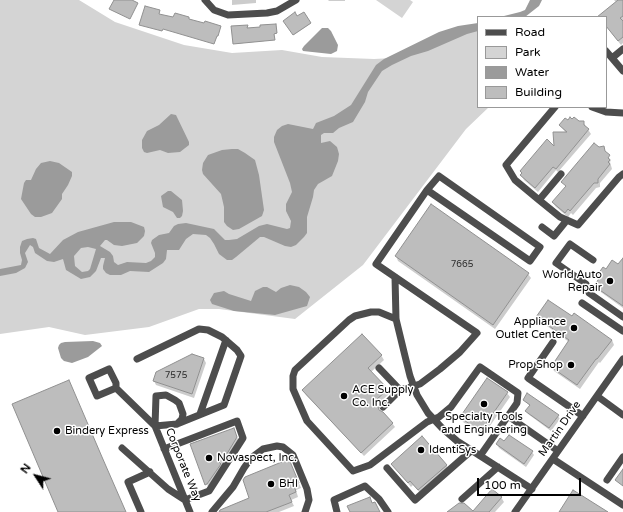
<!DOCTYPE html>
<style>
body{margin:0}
#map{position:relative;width:623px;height:512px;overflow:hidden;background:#fff;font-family:"Varela Round",sans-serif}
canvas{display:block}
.legend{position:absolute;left:477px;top:16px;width:130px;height:92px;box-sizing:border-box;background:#fff;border:1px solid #999;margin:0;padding:5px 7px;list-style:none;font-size:12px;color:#000}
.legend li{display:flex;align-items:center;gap:8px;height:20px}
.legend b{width:20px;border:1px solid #999}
.north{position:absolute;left:16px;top:456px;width:40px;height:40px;-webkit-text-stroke:3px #fff;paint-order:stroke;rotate:306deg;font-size:11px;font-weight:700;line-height:16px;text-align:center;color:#000}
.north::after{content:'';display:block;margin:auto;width:14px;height:18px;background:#000;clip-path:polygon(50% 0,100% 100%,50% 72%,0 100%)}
.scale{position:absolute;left:477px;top:478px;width:104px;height:18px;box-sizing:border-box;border:2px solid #000;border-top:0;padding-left:5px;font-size:12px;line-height:14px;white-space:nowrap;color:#000;-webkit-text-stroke:3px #fff;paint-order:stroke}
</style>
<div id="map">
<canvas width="623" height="512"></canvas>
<ul class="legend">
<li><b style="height:5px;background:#4d4d4d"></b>Road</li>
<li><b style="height:11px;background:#d4d4d4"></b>Park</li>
<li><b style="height:11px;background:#9b9b9b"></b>Water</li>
<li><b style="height:11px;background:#bdbdbd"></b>Building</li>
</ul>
<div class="north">N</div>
<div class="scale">100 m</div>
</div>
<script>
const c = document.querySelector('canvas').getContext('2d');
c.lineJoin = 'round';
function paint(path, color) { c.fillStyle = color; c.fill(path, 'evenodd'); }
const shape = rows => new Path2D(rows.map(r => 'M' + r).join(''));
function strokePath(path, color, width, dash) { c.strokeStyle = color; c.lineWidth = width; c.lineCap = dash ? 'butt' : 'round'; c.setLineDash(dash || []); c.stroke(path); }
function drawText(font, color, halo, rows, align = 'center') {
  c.font = font + ' "Varela Round",sans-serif'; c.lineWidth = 3; c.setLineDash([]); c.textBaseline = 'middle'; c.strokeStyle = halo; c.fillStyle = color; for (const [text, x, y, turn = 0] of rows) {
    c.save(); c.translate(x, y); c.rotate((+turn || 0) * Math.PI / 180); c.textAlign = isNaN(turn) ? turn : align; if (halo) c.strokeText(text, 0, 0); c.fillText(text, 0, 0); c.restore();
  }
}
paint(shape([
 [0,0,79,0,115,22,184,45,232,53,282,50,322,57,374,59,393,58,478,27,478,107,489,107,466,129,363,265,295,319,219,309,199,309,149,327,85,335,49,327,0,334],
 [376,0,410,0,413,2,402,18]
]), '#d4d4d4');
paint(shape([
 [530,0,542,0,539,6,525,17,500,17,520,12,525,10],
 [478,23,478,31,467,34,428,51,411,56,392,65,382,71,368,92,365,102,353,122,339,128,333,133,324,133,321,135,321,143,330,141,337,147,339,154,338,161,332,176,318,184,314,190,313,197,307,217,307,233,304,237,296,245,291,247,285,246,264,237,260,237,236,257,232,260,227,260,219,254,214,244,210,238,206,235,193,234,186,239,179,250,167,250,166,259,163,263,149,272,130,271,121,275,110,275,106,273,103,269,103,266,105,258,101,258,96,271,90,277,81,279,66,270,63,259,54,262,47,261,35,253,33,247,30,245,25,253,28,262,25,268,16,273,0,276,0,269,21,265,22,260,20,253,20,247,22,241,27,239,33,238,36,239,39,248,50,254,63,240,78,232,114,222,131,222,144,227,145,231,144,236,137,243,122,246,114,245,107,240,105,240,100,246,110,252,113,256,114,262,118,265,127,262,146,263,151,261,155,257,155,253,151,243,152,240,159,235,169,233,174,226,178,224,186,223,214,229,225,240,229,240,237,239,259,226,267,224,287,229,290,228,291,221,286,211,286,204,292,192,290,183,274,142,274,137,277,130,282,126,288,124,313,129,316,123,334,116,351,105,376,65,384,59,439,32,458,26],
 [88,247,96,249,90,269,88,271,82,272,75,266,74,256,81,248],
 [322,28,328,28,331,31,338,45,337,51,331,54,303,51,302,49,304,46],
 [171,114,176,115,189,142,189,145,180,152,168,153,160,150,147,153,144,152,142,148,142,140,147,131,159,125],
 [232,149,238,149,245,153,255,160,259,175,264,210,262,216,239,229,233,230,227,226,224,222,224,207,221,194,203,174,202,170,203,163,208,155,222,150],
 [50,161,59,163,72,172,72,176,68,185,62,194,62,199,52,213,41,217,35,217,31,214,21,199,24,183,26,180,31,180,36,169,41,163],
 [168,191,171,191,182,200,183,211,182,216,180,218,177,218,173,212,163,207,161,196],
 [290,285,299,287,306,292,310,297,307,306,275,315,234,311,212,304,210,300,214,293,224,291,229,294,251,301,255,291,263,287,267,287,276,292,281,288],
 [93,341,100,343,102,346,88,357,72,363,64,361,61,358,58,348,59,345,61,343,65,342]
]), '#9b9b9b');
paint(shape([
 [232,0,256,0,256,3,232,5],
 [328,0,345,0,345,1,329,1],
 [614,0,623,0,623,43,621,45,606,26,606,17,599,17,616,2],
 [303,13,310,24,294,35,284,21,297,18],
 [276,25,277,34,274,34,275,40,234,44,248,26,247,29],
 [583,122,591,134,558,172,556,170,538,192,524,180,522,176,556,148,566,133,560,125],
 [604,147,606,154,611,160,610,162,612,169,600,183,600,187,596,188,573,215,571,213,568,217,556,207,553,203,567,187,563,182,599,148],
 [396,256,528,274,531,278,495,329,398,261],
 [623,259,623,308,598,290,595,286,606,271,618,265],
 [537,317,612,340,614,345,600,363,599,362,580,389,554,371,552,367,569,342,540,321],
 [192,355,204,359,206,363,194,398,156,385,154,381],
 [381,355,384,360,371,372,389,394,376,406,380,412,392,423,395,427,364,456,306,395,304,391],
 [487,379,507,393,510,397,483,436,463,422,461,418],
 [524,400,558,416,560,419,551,431,528,414,526,411,530,406],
 [234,429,239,442,209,489,191,445],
 [497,444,532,452,534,455,526,467,499,448],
 [392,464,446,465,449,469,421,494,413,485,411,487],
 [291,465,301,488,296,490,298,497,291,500,294,506,279,512,222,512,251,499],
 [501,497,504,502,495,512,474,512]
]), '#0003');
const building = shape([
 [114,0,132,0,138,3,130,19,109,9,114,0],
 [618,0,623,0,623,16,620,18,623,21,623,37,618,41,606,26,606,17,597,17,618,0],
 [145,6,160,10,159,14,173,17,175,13,189,17,189,19,204,23,205,21,221,26,218,36,217,36,214,44,163,29,162,31,139,25,145,6],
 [295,12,297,16,304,12,311,23,293,35,283,21,295,12],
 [276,24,277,33,274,34,275,40,233,44,231,26,248,25,247,28,260,27,260,25,276,24],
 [570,117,572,119,574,117,579,121,584,121,584,125,589,129,556,169,553,167,535,188,520,175,522,173,520,171,547,139,554,146,553,132,567,132,559,125,565,118,568,120,570,117],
 [594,143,599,147,604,146,605,151,610,155,608,158,610,160,608,162,610,164,598,179,598,183,594,183,570,211,568,209,565,213,552,202,566,186,561,182,594,143],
 [431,204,529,273,493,325,395,256,431,204],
 [623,258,623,306,594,286,600,277,598,274,603,267,606,269,612,260,618,264,623,258],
 [548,300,572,316,574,313,612,340,597,359,596,359,577,385,551,367,569,340,536,317,548,300],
 [362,334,382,355,368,368,388,389,374,402,378,406,379,410,383,412,393,423,361,453,302,390,362,334],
 [192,354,204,358,192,394,153,381,156,372,192,354],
 [487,378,508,392,480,432,460,417,487,378],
 [69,380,102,457,126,512,58,512,12,404,69,380],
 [527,393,559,415,549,428,525,411,530,405,523,400,527,393],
 [234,428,237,437,225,457,219,462,221,464,207,484,205,485,190,444,234,428],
 [509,435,533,451,524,464,496,444,500,438,504,441,509,435],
 [422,436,447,465,418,490,410,481,408,483,391,464,422,436],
 [289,459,299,483,294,485,296,492,289,495,292,502,266,512,219,512,220,510,249,498,243,480,245,477,289,459],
 [623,469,623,486,615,480,623,469],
 [492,489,502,497,489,512,447,512,459,503,464,503,473,511,492,489],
 [573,490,608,512,559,512,573,490],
 [370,497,372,503,375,502,380,512,350,512,347,506,370,497]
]);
paint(building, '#bdbdbd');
strokePath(building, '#919191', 1);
strokePath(shape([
 [205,0,214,10,228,15,267,13,277,11,296,0],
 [606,51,623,71],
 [612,58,623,49],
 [592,107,606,112,623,113],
 [561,174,539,200,560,217,578,225,619,177,623,174],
 [539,200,515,180,506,165,555,107],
 [542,227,554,236,567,220],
 [593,260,570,244,556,263,586,284,589,293,623,317],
 [395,277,396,319,405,356,410,376,417,395,428,413,442,428,457,441,532,489],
 [582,303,623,331],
 [396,319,379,312,371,312,355,316,349,320,295,370,293,376,293,389,307,421,353,471,370,465,427,422,439,417,451,407,480,367,518,393,517,403,508,416],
 [553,342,528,378,583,416],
 [137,359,199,329,208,330,222,337,237,350,241,356,224,405,177,424,155,426],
 [379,368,400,390],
 [116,388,97,396,89,378,109,369,116,383,116,388,155,426],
 [597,396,623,415],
 [383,407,400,390,420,384,440,369,460,352,477,333,376,264,427,190,530,261,540,247,439,176,427,190],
 [200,414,226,340],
 [177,424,182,419,183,414,179,403,175,400,166,395,156,396,155,426,190,512],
 [122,448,168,489,185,500,209,491,243,438,237,421,164,449],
 [480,456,508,416,558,451],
 [553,459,623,505],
 [387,468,415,500,472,450],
 [607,480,623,457],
 [462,499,498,467],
 [141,512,128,482,150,472],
 [212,512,233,487,244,468,251,458,263,449,277,446,283,447,293,455,307,489,309,500,305,512],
 [337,512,334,500,365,486,379,499,388,512],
 [515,512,623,359]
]), '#4d4d4d', 7);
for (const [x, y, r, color] of [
 [610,281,4,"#000"],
 [574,328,4,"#000"],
 [571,365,4,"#000"],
 [344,396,4,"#000"],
 [484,404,4,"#000"],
 [57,431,4,"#000"],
 [421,450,4,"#000"],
 [209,458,4,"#000"],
 [271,484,4,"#000"]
]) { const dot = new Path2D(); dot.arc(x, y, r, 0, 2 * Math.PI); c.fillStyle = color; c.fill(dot); strokePath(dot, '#fff', 1.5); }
drawText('9px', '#2f2f2f', null, [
 ["7665",462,265],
 ["7575",176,376]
]);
drawText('11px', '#000', '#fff', [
 ["World Auto",602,275,"right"],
 ["Repair",602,288,"right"],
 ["Appliance",566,322,"right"],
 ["Outlet Center",566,335,"right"],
 ["Prop Shop",563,365,"right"],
 ["ACE Supply",352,390],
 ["Co. Inc.",352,403],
 ["Specialty Tools",484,417,"center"],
 ["and Engineering",484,430,"center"],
 ["Bindery Express",65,431],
 ["IdentiSys",429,450],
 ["Novaspect, Inc.",217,458],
 ["BHI",279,484]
], 'left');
drawText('11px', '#000', '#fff', [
 ["Martin Drive",560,429,-55],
 ["Corporate Way",183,465,68]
]);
</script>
